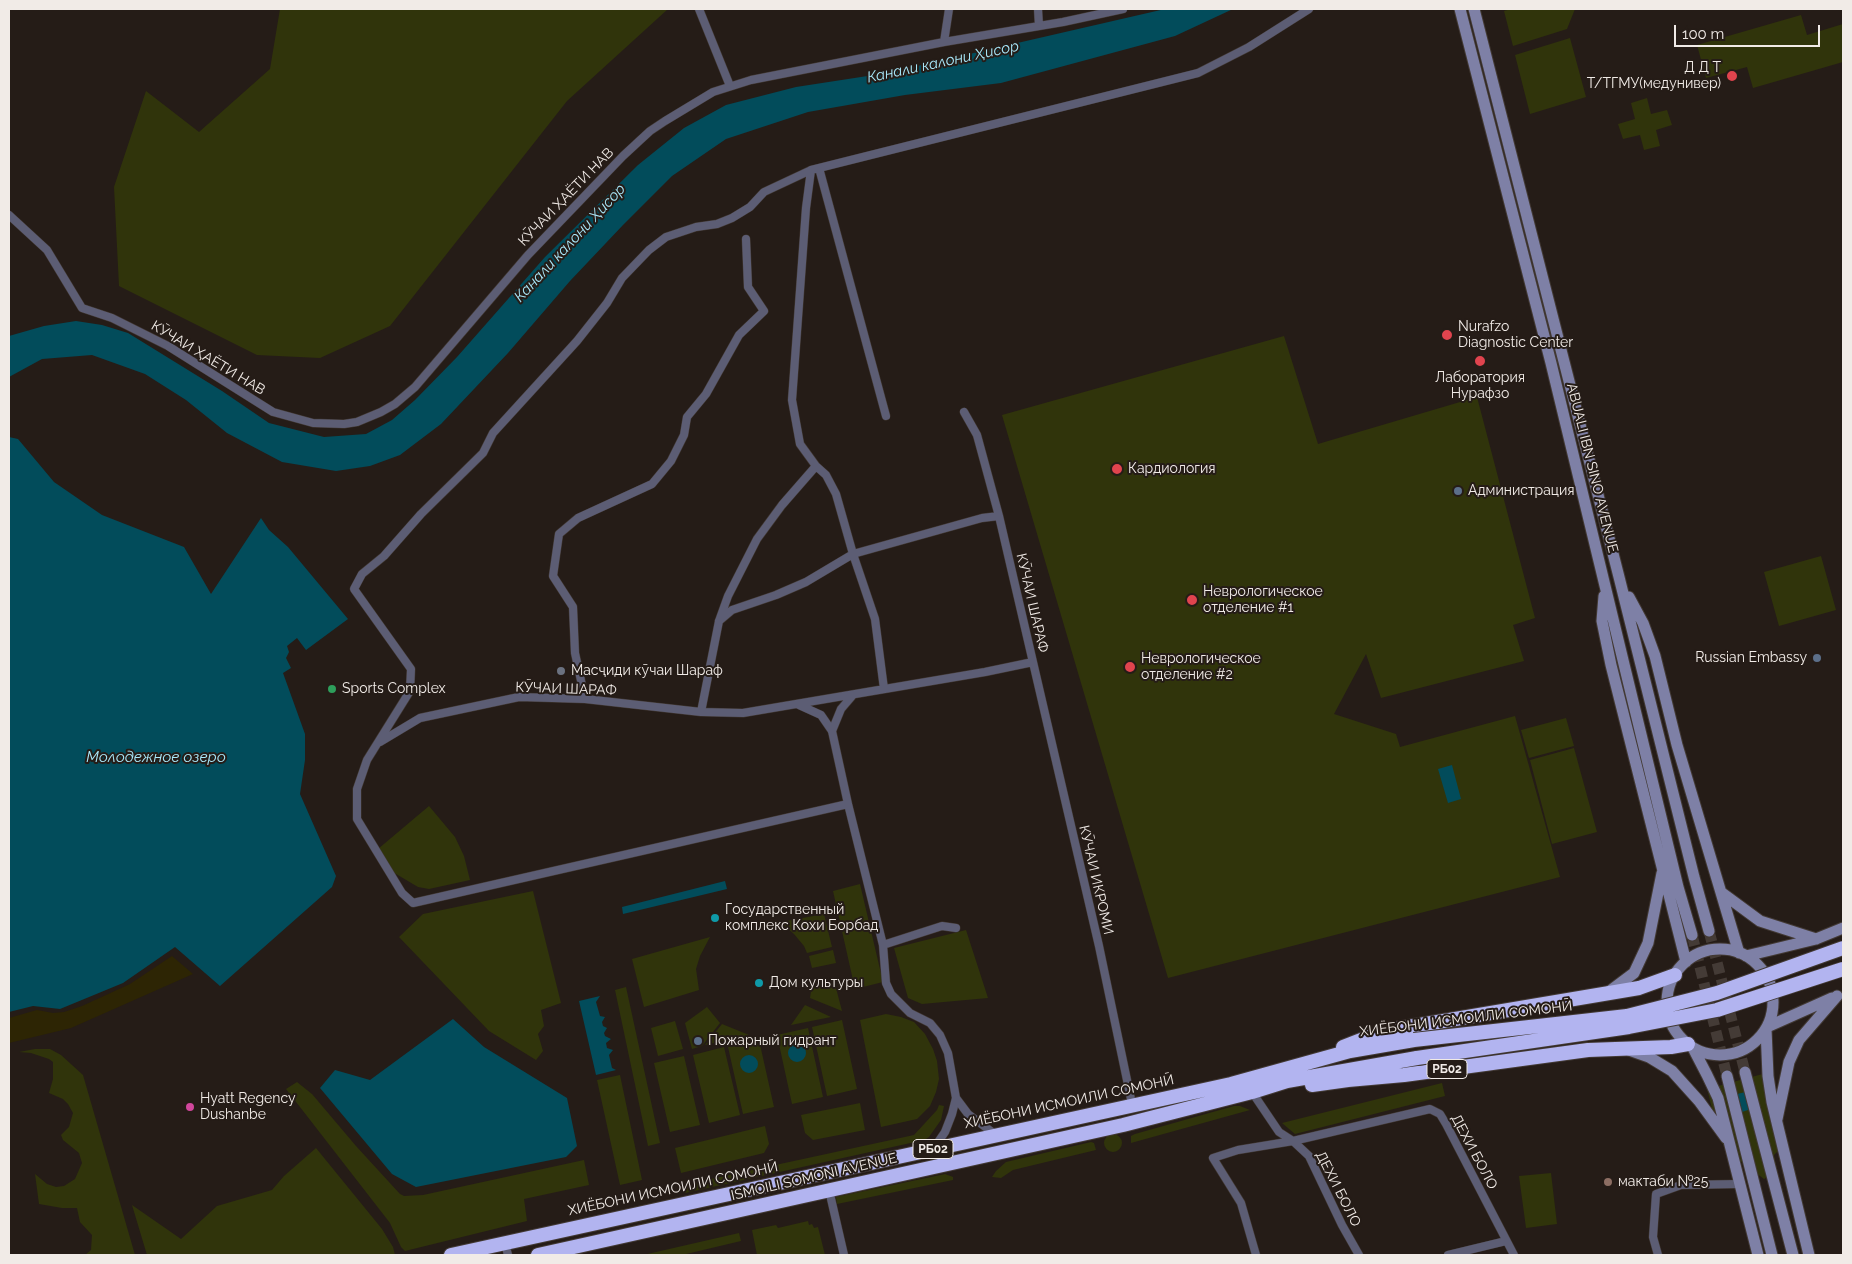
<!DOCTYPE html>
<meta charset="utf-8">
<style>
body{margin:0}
#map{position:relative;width:1852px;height:1264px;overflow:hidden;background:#251c17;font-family:Raleway,sans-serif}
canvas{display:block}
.frame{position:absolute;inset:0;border:10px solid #f1ebe7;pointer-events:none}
.scale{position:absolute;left:1674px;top:25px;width:146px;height:22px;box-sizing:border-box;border:2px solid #f1ebe7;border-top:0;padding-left:6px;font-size:15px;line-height:18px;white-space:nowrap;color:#f1ebe7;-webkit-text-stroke:4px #251c17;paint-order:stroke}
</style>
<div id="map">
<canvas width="1852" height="1264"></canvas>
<div class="frame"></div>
<div class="scale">100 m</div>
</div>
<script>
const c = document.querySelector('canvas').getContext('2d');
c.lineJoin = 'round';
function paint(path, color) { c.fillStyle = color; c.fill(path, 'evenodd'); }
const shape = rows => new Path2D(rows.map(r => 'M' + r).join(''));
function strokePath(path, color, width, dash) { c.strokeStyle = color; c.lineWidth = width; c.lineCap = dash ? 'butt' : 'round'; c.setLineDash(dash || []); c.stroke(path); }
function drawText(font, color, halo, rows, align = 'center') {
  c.font = font + ' Raleway,sans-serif'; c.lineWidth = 4; c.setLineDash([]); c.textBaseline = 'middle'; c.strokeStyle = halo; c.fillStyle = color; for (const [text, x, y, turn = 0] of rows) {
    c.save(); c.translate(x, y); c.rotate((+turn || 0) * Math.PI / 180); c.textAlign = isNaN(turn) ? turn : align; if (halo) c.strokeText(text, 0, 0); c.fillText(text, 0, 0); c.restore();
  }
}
paint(shape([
 [280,9,668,9,567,101,390,326,320,358,257,355,119,286,114,187,146,91,199,132,270,69],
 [1511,9,1575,9,1567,29,1513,46,1504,11],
 [1801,15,1807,35,1843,24,1843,62,1753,88,1747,67,1706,78,1697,45],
 [1570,38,1586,97,1530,114,1515,55],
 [1647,98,1651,114,1667,110,1672,125,1656,130,1660,146,1644,150,1640,135,1623,139,1618,124,1635,119,1631,103],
 [1284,336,1318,444,1477,397,1535,618,1513,625,1524,661,1381,698,1366,654,1334,714,1396,734,1400,747,1515,716,1560,877,1168,978,1002,415],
 [1821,556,1836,610,1779,626,1764,572],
 [1566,718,1574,746,1529,758,1521,730],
 [1574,748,1597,832,1552,844,1530,760],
 [429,806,455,837,464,856,470,880,429,889,418,887,391,871,378,849],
 [860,884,883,982,855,989,833,891],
 [533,891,561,1003,541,1010,544,1026,538,1034,543,1051,536,1060,489,1031,399,937,423,914],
 [824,914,832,947,807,953,804,946,794,934,785,926,776,923],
 [966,930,988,998,922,1004,908,998,894,948],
 [710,937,700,956,696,969,699,990,644,1007,632,959],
 [833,950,836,963,812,968,809,956],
 [812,985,836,988,842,1011,810,998],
 [626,987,660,1143,648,1146,615,990],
 [805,1005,831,1017,791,1025],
 [707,1007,720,1023,702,1046,692,1049,685,1023],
 [886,1014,901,1017,914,1022,925,1034,933,1049,937,1061,939,1079,936,1092,930,1106,917,1119,881,1127,860,1020],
 [842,1020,857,1089,827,1096,812,1027],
 [675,1021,683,1049,658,1056,651,1028],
 [722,1024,749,1035,705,1045],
 [808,1028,823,1097,792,1104,777,1035],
 [759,1040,774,1107,743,1114,728,1047],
 [724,1047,740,1115,709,1123,693,1055],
 [35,1049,50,1049,61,1055,83,1075,135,1255,85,1255,91,1250,92,1235,80,1222,77,1208,62,1208,39,1204,35,1174,47,1184,56,1187,64,1186,75,1179,82,1163,79,1153,63,1140,61,1135,69,1127,73,1113,68,1104,63,1099,49,1093,53,1079,53,1062,49,1059,31,1053,19,1052],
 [684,1056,700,1125,670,1132,654,1063],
 [1770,1072,1786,1143,1774,1155,1777,1172,1764,1179,1728,1152,1720,1140,1707,1089],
 [620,1075,642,1180,620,1185,597,1080],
 [297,1082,312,1094,356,1146,400,1194,404,1196,423,1195,584,1160,589,1185,524,1199,527,1221,405,1251,401,1247,390,1223,286,1089],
 [1442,1083,1445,1096,1295,1134,1282,1123],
 [860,1103,865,1130,813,1140,805,1133,801,1115],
 [939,1105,944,1106,941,1120,929,1137,924,1140,685,1193,683,1185,914,1135,937,1110],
 [1234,1106,1240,1106,1250,1110,1131,1143,1131,1136,1135,1134],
 [765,1126,769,1144,764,1153,681,1173,675,1148],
 '1104 1143a9 9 0 1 1 18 0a9 9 0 1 1-18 0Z',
 [1091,1142,1094,1143,1096,1150,1013,1170,1001,1178,992,1177,996,1171,1006,1162],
 [316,1148,382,1229,393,1247,395,1255,147,1255,132,1205,181,1239,217,1206,272,1190,284,1176],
 [1551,1173,1557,1224,1526,1228,1519,1176],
 [945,1174,953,1177,953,1180,837,1204,836,1197],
 [808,1221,809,1225,812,1224,814,1228,818,1227,825,1255,757,1255,752,1230,776,1225,778,1228],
 [739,1233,741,1241,682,1255,643,1255]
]), '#30340b');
paint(shape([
 [172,956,193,974,71,1028,9,1043,9,1018,37,1010,53,1013,64,1012,82,1006,130,984]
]), '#2d2504');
paint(shape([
 [1165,9,1233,9,1175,36,1001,83,905,95,808,112,726,139,672,176,623,225,570,281,508,353,441,424,400,455,370,466,336,471,282,462,227,433,186,400,145,374,92,355,42,359,9,377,9,336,44,326,76,321,102,325,128,333,222,391,269,423,324,437,366,434,392,420,415,400,457,357,545,257,638,165,684,128,726,105,796,87,887,73],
 [9,437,18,439,54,482,102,515,184,547,211,594,261,518,269,530,288,547,348,619,306,650,297,638,287,646,289,652,286,658,291,668,283,673,305,734,305,760,300,794,336,876,332,887,220,986,175,947,123,983,60,1009,33,1006,9,1012],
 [1452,765,1461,799,1448,803,1438,769],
 [725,881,727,889,623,914,622,907],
 [600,996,596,1002,600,1016,605,1017,602,1022,603,1026,607,1028,604,1033,605,1036,611,1039,606,1043,607,1048,613,1050,609,1055,612,1068,616,1070,596,1075,579,1001],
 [453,1019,484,1047,567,1098,577,1146,566,1157,416,1187,392,1174,320,1088,335,1070,370,1080],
 '788 1053a9 9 0 1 1 18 0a9 9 0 1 1-18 0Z',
 '740 1064a9 9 0 1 1 18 0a9 9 0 1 1-18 0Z',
 [1750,1091,1754,1108,1742,1112,1737,1094]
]), '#024c5b');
strokePath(shape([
 [1709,931,1745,1072],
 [1692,935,1727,1076]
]), '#443b36', 11, [11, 5.5]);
const street = shape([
 [699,9,730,86],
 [1038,9,1039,26],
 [944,42,949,9],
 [819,168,886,416],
 [811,170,806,208,792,400,800,444,816,466,826,475,836,494,853,554,875,619,884,689],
 [9,215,47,250,82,308,112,318,168,346,273,412,313,423,344,424,357,422,381,412,395,404,415,387,528,255,623,156,650,131,665,121,713,92,751,80,944,42,1063,22,1123,9],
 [964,412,977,435,999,516,1099,946,1132,1104],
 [719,621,732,610,776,595,806,582,853,554,982,518,999,516],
 [585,699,575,653,573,607,553,576,559,534,578,518,652,484,671,461,684,435,687,417,706,394,739,335,764,311,748,287,746,239],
 [799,705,821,715,832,731,848,804,883,945,886,983,891,994,910,1013,930,1023,940,1035,948,1053,956,1098,968,1114,996,1135],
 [701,712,719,621,728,596,757,539,782,505,816,466],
 [832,731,841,709,853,695],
 [380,742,420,718,519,697,585,699,701,712,743,713,985,672,1033,662],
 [848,804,413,903,402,893,357,819,357,789,367,760,410,691,411,669,354,589,362,574,384,556,421,514,483,453,493,433,577,341,607,303,622,278,649,250,666,237,696,227,717,224,732,218,750,207,764,192,811,170,1198,73,1249,47,1309,9],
 [883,945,942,926,956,928],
 [1252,1092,1279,1132,1293,1141,1309,1156,1342,1225,1359,1255],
 [934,1148,945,1132,952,1114,956,1098],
 [829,1190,844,1255],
 [505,1243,508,1255],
 [1256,1255,1241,1203,1213,1158,1238,1150,1293,1141,1430,1109,1440,1114,1446,1124,1514,1255],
 [1448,1255,1506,1241],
 [1658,1255,1653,1237,1656,1194,1681,1185,1740,1184]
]);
const secondary = shape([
 [1460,9,1551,363,1678,887,1692,935],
 [1474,9,1619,577,1694,877,1709,931],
 [1604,596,1602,621,1611,665,1686,962],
 [1629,597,1643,623,1655,656,1677,745,1739,953],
 [1722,893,1760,921,1816,939],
 '1667 1002a53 53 0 1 1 106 0a53 53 0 1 1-106 0Z',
 [1746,956,1816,939,1843,928],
 [1606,994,1634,973,1648,943,1662,873],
 [1767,1027,1832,998],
 [1766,1029,1768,1076,1772,1102,1809,1255],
 [1693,1048,1707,1075,1718,1098,1758,1255],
 [1629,1050,1649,1057,1672,1071,1699,1101,1726,1138],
 [1745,1072,1793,1255],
 [1727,1076,1772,1255],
 [1777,1119,1789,1062,1799,1040,1837,996]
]);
const highway = shape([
 [1343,1047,1384,1031,1639,988,1675,975],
 [1312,1085,1348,1080,1404,1075,1588,1050,1671,1047,1688,1044],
 [451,1255,1231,1084,1350,1051,1414,1040],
 [538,1255,1123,1125,1252,1092,1287,1081,1417,1058]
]);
strokePath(street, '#423934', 9);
strokePath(secondary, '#423934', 13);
strokePath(highway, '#423934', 16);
strokePath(street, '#5c5d74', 8);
strokePath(secondary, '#7e80a6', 11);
strokePath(highway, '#b2b4f0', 14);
const highwayBridge = shape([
 [1414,1040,1627,1016,1717,993,1843,948],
 [1417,1058,1629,1027,1717,1010,1843,969]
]);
strokePath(highwayBridge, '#423934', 16, []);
strokePath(highwayBridge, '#b2b4f0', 14);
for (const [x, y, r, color] of [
 [1732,76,6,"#e0444e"],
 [1447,335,6,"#e0444e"],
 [1480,361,6,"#e0444e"],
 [1117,469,6,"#e0444e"],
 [1458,491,5,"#5c6f8a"],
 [1192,600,6,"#e0444e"],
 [1817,658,5,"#5c6f8a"],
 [1130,667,6,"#e0444e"],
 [561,671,5,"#6b7280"],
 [332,689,5,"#2e9e5b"],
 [715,918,5,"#0f9aa8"],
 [759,983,5,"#0f9aa8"],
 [698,1041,5,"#5c6f8a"],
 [190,1107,5,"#d1479c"],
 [1608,1182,5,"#8d6e63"]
]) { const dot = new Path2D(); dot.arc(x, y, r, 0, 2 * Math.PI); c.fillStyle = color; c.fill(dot); strokePath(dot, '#251c17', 2); }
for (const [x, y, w] of [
 [1447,1069,40],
 [933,1149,40]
]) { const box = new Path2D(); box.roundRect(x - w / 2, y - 9.5, w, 19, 4); c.fillStyle = '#251c17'; c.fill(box); strokePath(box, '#f1ebe7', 1); }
drawText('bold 12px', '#f1ebe7', null, [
 ["РБ02",1447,1069],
 ["РБ02",933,1149]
]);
drawText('14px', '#f1ebe7', '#251c17', [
 ["Д Д Т",1721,68,"right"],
 ["Т/ТГМУ(медунивер)",1721,84,"right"],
 ["Nurafzo",1458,327],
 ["Diagnostic Center",1458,343],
 ["Лаборатория",1480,378,"center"],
 ["Нурафзо",1480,394,"center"],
 ["Кардиология",1128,469],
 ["Администрация",1468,491],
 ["Неврологическое",1203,592],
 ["отделение #1",1203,608],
 ["Russian Embassy",1807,658,"right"],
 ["Неврологическое",1141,659],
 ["отделение #2",1141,675],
 ["Масҷиди кӯчаи Шараф",571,671],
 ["Sports Complex",342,689],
 ["Государственный",725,910],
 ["комплекс Кохи Борбад",725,926],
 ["Дом культуры",769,983],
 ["Пожарный гидрант",708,1041],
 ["Hyatt Regency",200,1099],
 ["Dushanbe",200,1115],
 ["мактаби №25",1618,1182]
], 'left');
drawText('14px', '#f1ebe7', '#251c17', [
 ["КӮЧАИ ҲАЁТИ НАВ",566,197,-46],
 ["КӮЧАИ ҲАЁТИ НАВ",208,358,31],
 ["ABUALI IBN SINO AVENUE",1592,468,76],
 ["КӮЧАИ ШАРАФ",1032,603,77],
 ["КӮЧАИ ШАРАФ",566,689,2],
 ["КӮЧАИ ИКРОМИ",1096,880,77],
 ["ХИЁБОНИ ИСМОИЛИ СОМОНӢ",1466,1019,-7],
 ["ХИЁБОНИ ИСМОИЛИ СОМОНӢ",1069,1102,-12],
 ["ДЕХИ БОЛО",1474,1152,62],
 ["ISMOILI SOMONI AVENUE",814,1177,-13],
 ["ХИЁБОНИ ИСМОИЛИ СОМОНӢ",673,1189,-12],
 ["ДЕХИ БОЛО",1338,1189,63]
]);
drawText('italic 15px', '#aaeafc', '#251c17', [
 ["Канали калони Ҳисор",943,62,-12],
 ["Канали калони Ҳисор",570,243,-47],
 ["Молодежное озеро",156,757]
]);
</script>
